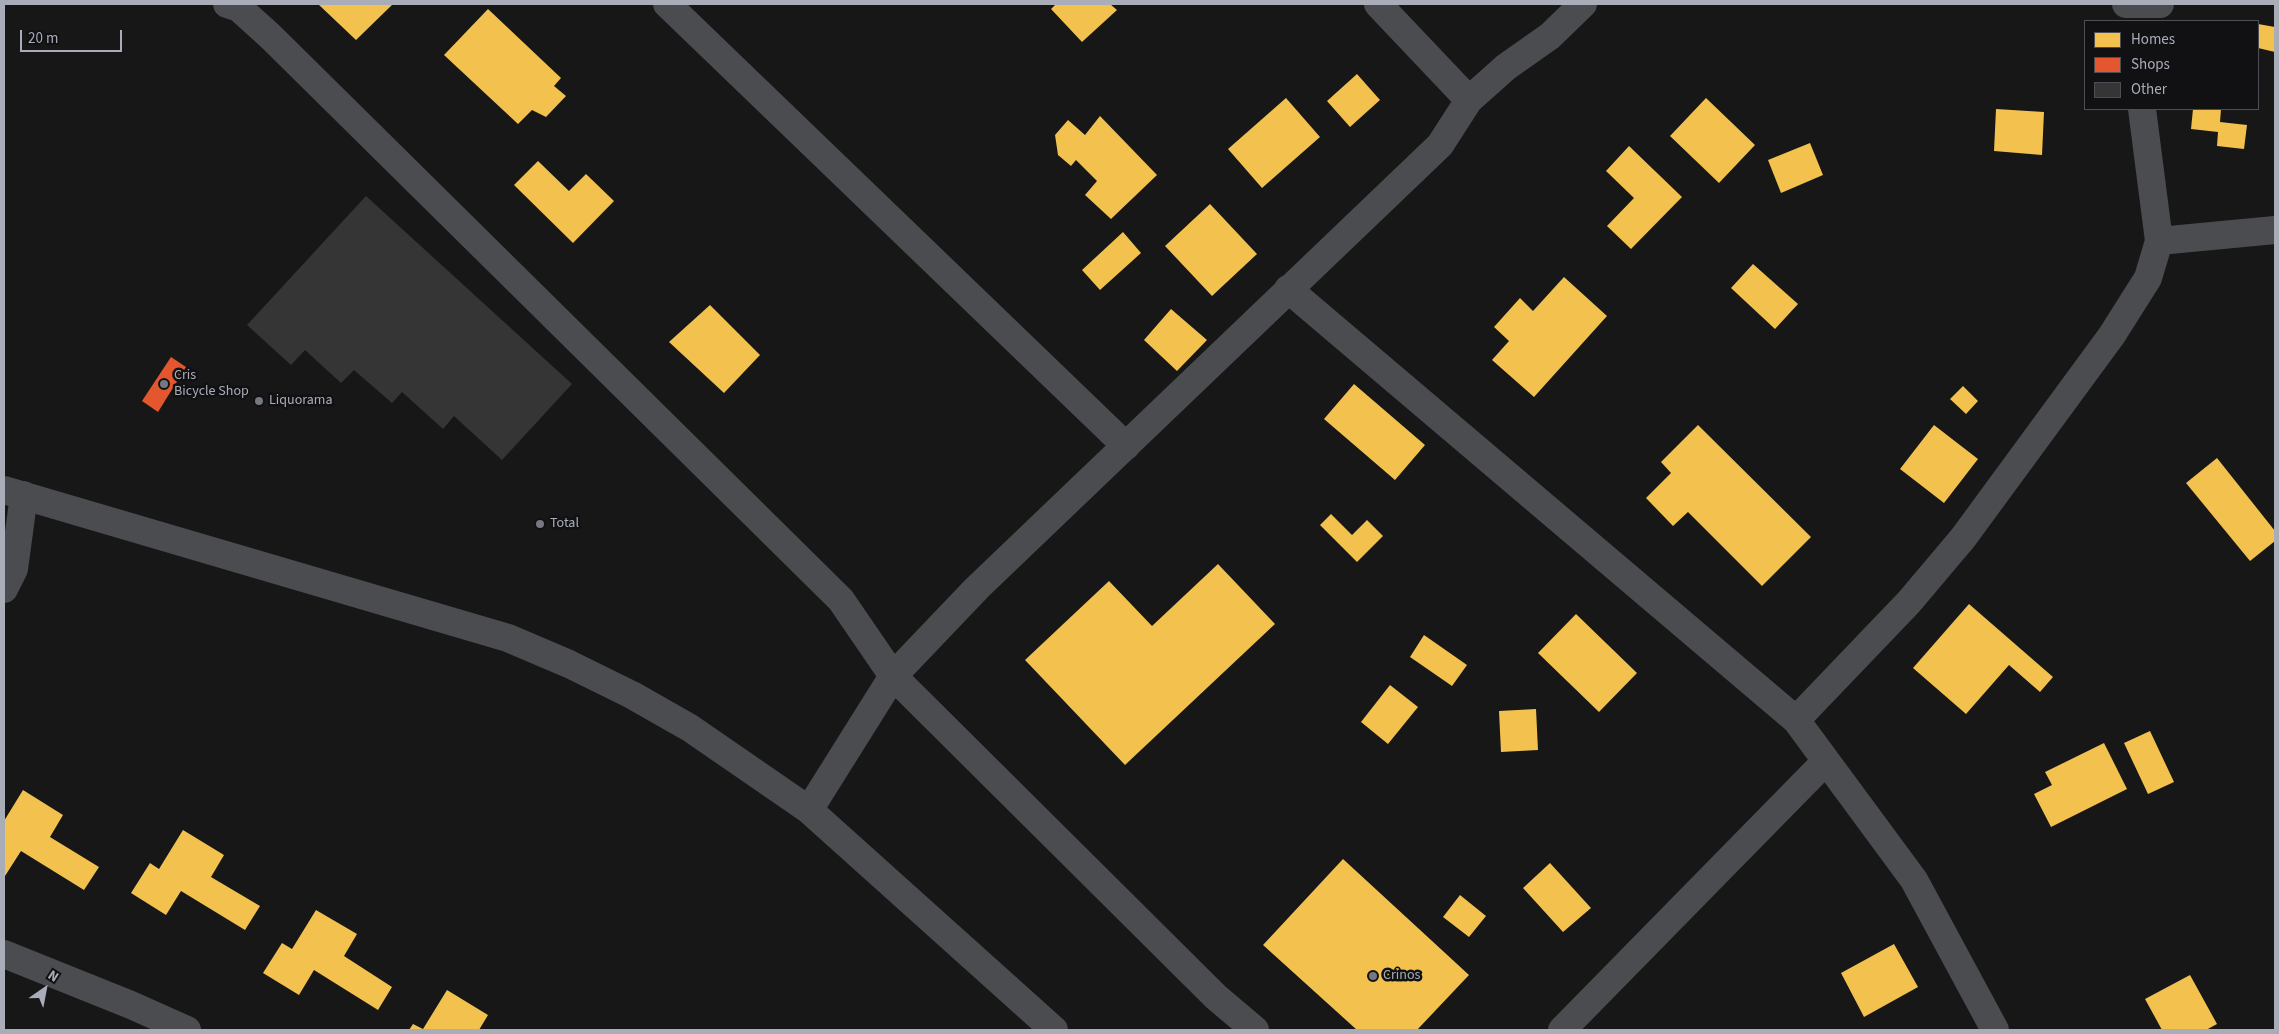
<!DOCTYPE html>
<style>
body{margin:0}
#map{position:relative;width:2279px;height:1034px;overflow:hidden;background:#171717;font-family:"Source Sans 3",sans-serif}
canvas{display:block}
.frame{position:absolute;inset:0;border:5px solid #a8adb8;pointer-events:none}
.legend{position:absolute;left:2084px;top:20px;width:175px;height:90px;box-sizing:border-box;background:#111113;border:1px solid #4d4f55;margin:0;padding:6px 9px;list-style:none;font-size:15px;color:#a8adb8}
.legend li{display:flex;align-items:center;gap:10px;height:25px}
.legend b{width:25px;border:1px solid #4d4f55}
.north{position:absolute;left:20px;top:964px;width:50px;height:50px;-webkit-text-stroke:4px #111113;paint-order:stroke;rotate:33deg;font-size:14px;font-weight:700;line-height:20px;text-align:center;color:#a8adb8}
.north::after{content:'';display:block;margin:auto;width:18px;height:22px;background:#a8adb8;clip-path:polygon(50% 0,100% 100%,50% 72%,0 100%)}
.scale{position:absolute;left:20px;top:30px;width:102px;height:22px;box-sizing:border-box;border:2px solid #a8adb8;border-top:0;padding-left:6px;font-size:15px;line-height:18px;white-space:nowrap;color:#a8adb8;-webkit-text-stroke:4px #111113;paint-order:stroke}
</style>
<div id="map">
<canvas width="2279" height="1034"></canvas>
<div class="frame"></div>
<ul class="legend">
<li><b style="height:14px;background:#f2c14e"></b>Homes</li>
<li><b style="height:14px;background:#e4572e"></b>Shops</li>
<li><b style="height:14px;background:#353536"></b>Other</li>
</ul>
<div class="north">N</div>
<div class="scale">20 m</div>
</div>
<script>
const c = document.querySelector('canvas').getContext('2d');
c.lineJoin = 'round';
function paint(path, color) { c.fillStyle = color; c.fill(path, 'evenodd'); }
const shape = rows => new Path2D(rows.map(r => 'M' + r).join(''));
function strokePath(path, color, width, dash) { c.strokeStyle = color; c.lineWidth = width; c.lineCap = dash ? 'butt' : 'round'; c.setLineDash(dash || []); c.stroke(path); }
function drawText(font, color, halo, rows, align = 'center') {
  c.font = font + ' "Source Sans 3",sans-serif'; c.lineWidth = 5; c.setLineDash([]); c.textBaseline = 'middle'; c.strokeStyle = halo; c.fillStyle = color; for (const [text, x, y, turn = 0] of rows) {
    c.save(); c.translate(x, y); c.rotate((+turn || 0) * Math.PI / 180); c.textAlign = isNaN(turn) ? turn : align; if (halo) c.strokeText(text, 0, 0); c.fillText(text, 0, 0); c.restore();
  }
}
paint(shape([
 [318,4,393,4,356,40],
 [1056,4,1110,4,1117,10,1082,42,1051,9],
 [488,9,561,78,554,86,566,96,546,117,532,110,518,124,444,55],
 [2258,24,2275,27,2275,52,2258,48],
 [1357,74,1380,100,1350,127,1327,101],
 [1286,98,1320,137,1262,188,1228,149],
 [1706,98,1755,145,1719,183,1670,136],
 [1996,109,2044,112,2042,155,1994,151],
 [2193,109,2221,109,2220,122,2247,125,2244,149,2217,146,2218,132,2191,129],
 [1100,116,1157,175,1111,219,1085,195,1097,181,1076,160,1071,166,1058,155,1055,135,1068,120,1085,135],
 [1810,143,1823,175,1781,193,1768,160],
 [1629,146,1682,197,1631,249,1607,226,1634,198,1606,171],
 [538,161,569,191,586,174,614,201,573,243,514,185],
 [1210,204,1257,254,1212,296,1165,246],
 [1123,232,1141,253,1100,290,1082,270],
 [1753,264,1798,304,1775,329,1731,288],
 [1564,277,1607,316,1534,397,1492,360,1509,341,1494,327,1520,298,1533,311],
 [710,305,760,355,724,393,669,342],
 [1171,309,1207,340,1177,371,1144,340],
 [1354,384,1425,445,1395,480,1324,419],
 [1963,386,1978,401,1966,414,1950,399],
 [1698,425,1811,537,1762,586,1688,512,1673,526,1646,498,1671,473,1661,462],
 [1934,425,1978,459,1944,503,1900,469],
 [2217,458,2275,531,2275,541,2250,561,2186,483],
 [1331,514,1352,535,1367,520,1383,536,1357,562,1320,525],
 [1218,564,1275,624,1125,765,1025,660,1109,581,1152,626],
 [1969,604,2053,677,2040,692,2009,665,1966,714,1913,668],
 [1576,614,1637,673,1599,712,1538,653],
 [1424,635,1467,665,1452,686,1410,657],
 [1390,685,1418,707,1388,744,1361,722],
 [1536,709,1538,750,1501,752,1499,711],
 [2150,731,2174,782,2148,794,2124,743],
 [2104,743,2127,789,2051,827,2034,794,2052,785,2045,772],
 [23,790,63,815,50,837,99,867,84,890,21,851,5,876,4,875,4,821],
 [183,830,224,855,211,877,260,906,245,930,181,891,166,915,131,893,150,863,159,869],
 [1343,859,1469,975,1417,1030,1357,1030,1263,945],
 [1550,863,1591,908,1563,932,1523,888],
 [1460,895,1486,916,1469,937,1443,917],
 [316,910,357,934,344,956,392,987,378,1010,314,970,299,995,263,973,282,943,292,949],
 [1894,944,1918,987,1864,1017,1841,973],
 [2190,975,2217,1024,2206,1030,2162,1030,2145,999],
 [447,990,488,1015,479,1030,409,1030,413,1024,423,1029]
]), '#f2c14e');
paint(shape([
 [171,357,186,367,158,412,142,401]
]), '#e4572e');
paint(shape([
 [366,196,572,384,502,460,454,416,443,429,402,392,392,403,354,370,341,383,305,350,291,365,247,325]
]), '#353536');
strokePath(shape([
 [227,4,239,8,270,36,841,600,893,676,1216,997,1255,1030],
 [667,4,1126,446],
 [1378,4,1469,100],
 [2126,4,2160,4],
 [2159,241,2275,230],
 [1288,289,1796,720,1914,880,1995,1030],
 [4,490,508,638,569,664,632,695,690,728,809,810,1054,1030],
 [4,589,14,569,24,495],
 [1796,720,1909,602,1963,538,2112,335,2148,278,2159,241,2142,109],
 [809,810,893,676,977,588,1440,145,1469,100,1506,67,1550,36,1583,4],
 [4,954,131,1005,187,1030],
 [1562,1030,1826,761]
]), '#4b4c50', 28);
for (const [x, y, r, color] of [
 [164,384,5,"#757880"],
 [259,401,5,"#757880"],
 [540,524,5,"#757880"],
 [1373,976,5,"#757880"]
]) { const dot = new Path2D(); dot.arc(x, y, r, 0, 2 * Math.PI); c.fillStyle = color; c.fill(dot); strokePath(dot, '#111113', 2); }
drawText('14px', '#a8adb8', '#111113', [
 ["Cris",174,376],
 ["Bicycle Shop",174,392],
 ["Liquorama",269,401],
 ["Total",550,524],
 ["Crinos",1383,976]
], 'left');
</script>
